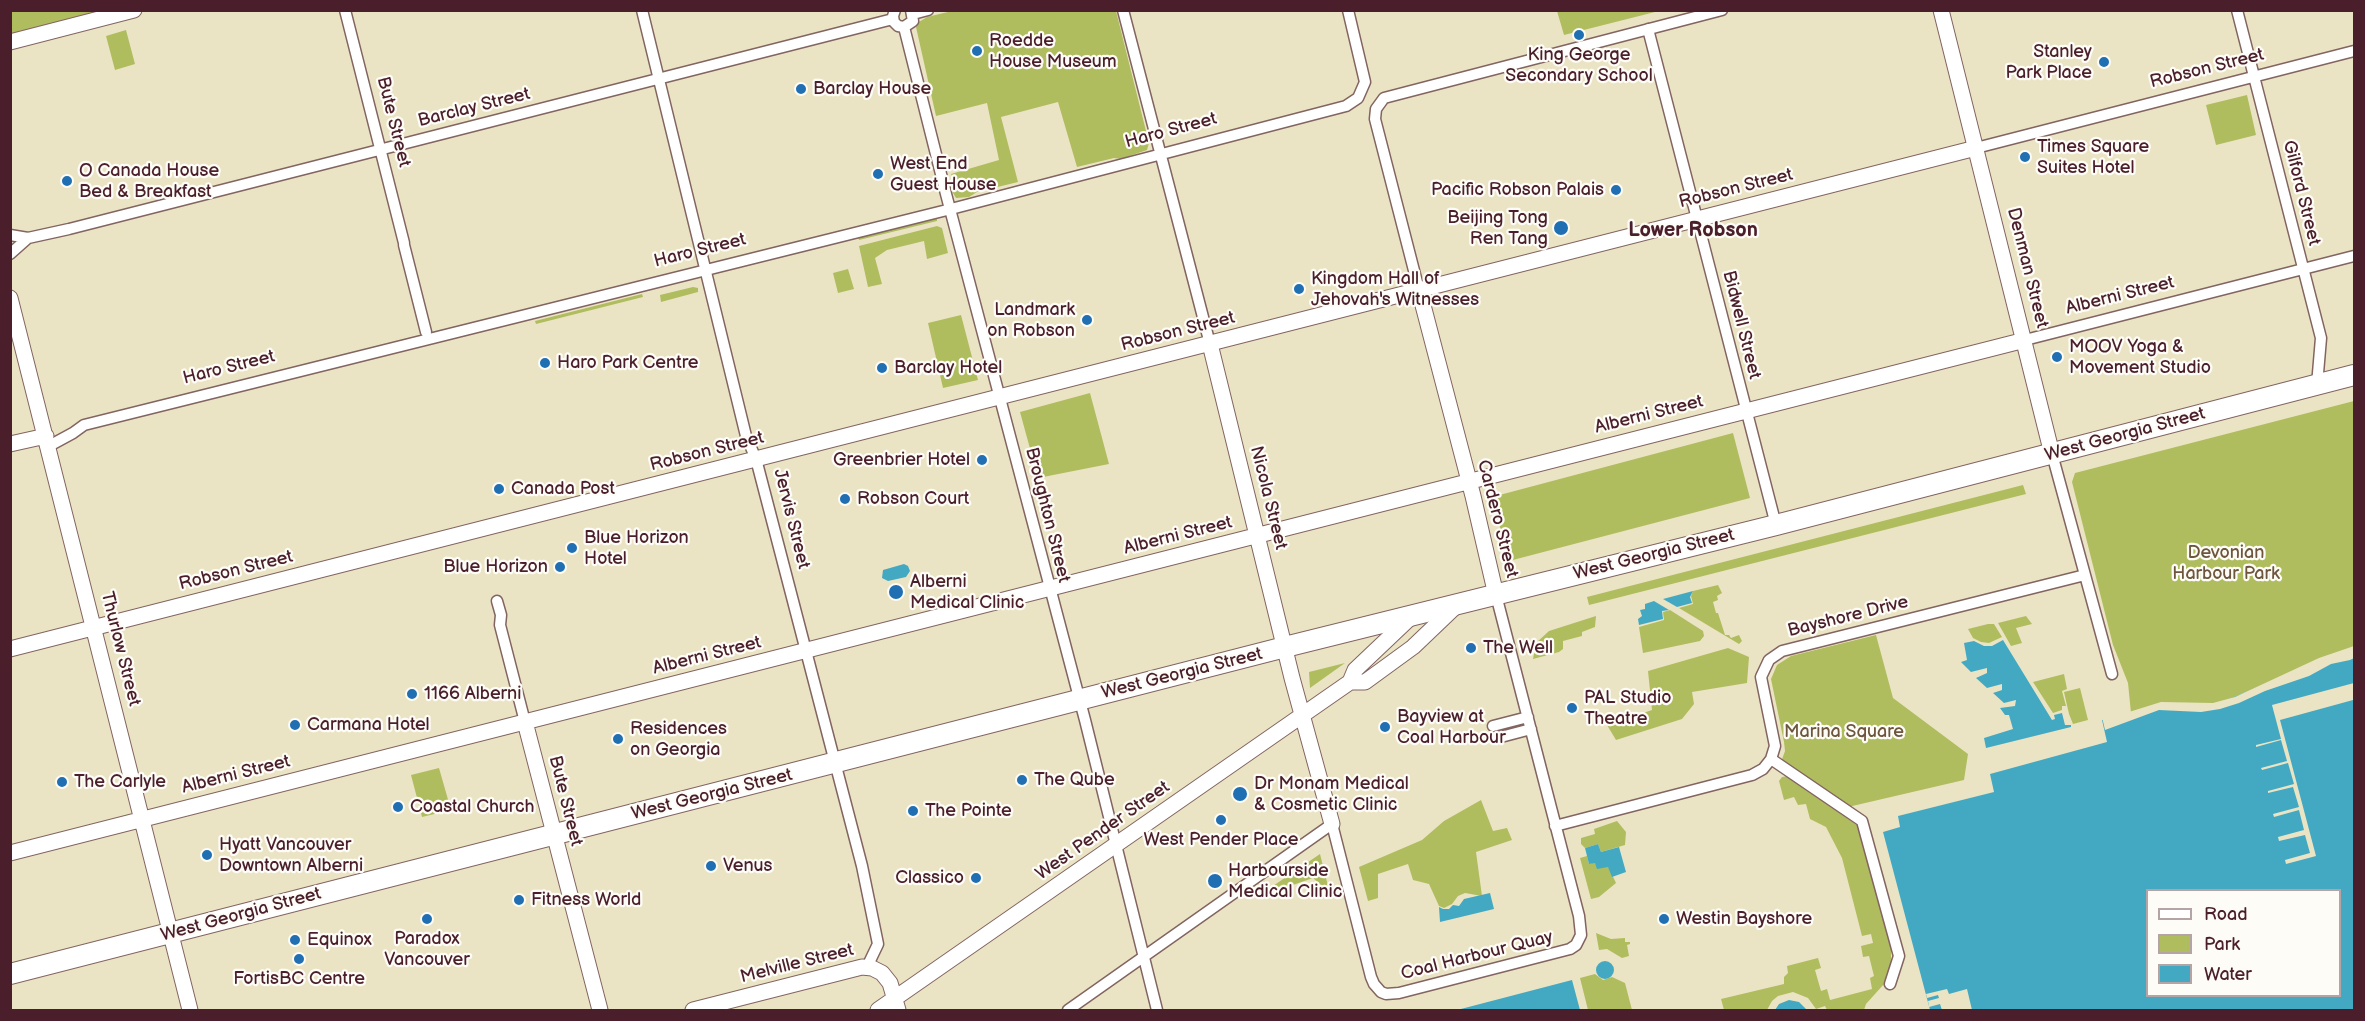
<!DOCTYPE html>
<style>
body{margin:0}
#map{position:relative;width:2365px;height:1021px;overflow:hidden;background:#ebe4c4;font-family:"Balsamiq Sans",sans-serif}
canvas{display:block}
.frame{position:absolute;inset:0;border:12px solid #4a1f2b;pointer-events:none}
.legend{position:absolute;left:2146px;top:889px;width:195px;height:108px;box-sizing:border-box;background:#fdfcf7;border:2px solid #b5a4a5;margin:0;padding:8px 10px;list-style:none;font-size:18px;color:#4a1f2b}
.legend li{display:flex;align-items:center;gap:12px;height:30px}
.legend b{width:30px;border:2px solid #b5a4a5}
</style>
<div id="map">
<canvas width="2365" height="1021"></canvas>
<div class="frame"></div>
<ul class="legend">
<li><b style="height:8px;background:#fff"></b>Road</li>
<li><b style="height:16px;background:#afbd5f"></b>Park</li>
<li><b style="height:16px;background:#43a9c3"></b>Water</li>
</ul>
</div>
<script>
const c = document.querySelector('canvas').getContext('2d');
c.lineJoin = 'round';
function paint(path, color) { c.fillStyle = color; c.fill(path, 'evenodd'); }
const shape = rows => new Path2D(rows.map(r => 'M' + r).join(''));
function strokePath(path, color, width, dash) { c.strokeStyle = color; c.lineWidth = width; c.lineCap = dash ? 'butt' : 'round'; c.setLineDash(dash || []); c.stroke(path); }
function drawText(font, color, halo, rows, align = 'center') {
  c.font = font + ' "Balsamiq Sans",sans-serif'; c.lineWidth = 4.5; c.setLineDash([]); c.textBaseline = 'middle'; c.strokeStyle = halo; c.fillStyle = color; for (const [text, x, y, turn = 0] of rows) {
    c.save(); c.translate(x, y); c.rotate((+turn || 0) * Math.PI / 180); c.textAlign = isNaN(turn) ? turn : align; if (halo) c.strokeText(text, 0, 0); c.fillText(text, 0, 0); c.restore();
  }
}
paint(shape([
 [11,10,101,10,101,11,11,34],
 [952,11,1116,11,1149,143,1147,150,1121,159,1114,158,1077,167,1058,102,1001,117,1018,182,977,192,969,197,956,198,950,188,953,179,951,174,999,160,987,103,936,116,916,27,919,22,927,17],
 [1557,11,1557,10,1659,11,1564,35],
 [126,30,135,64,115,70,106,36],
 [2247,95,2256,135,2216,145,2206,105],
 [937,218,937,221,859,240,858,237],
 [937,226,942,228,948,253,927,259,924,241,887,250,875,258,882,284,868,287,859,246],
 [848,269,854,289,838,293,833,273],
 [693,287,698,288,698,292,661,302,660,295],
 [642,294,643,297,536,324,535,321],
 [961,315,978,380,943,388,928,323],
 [1090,393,1109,464,1038,478,1020,412],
 [2354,401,2354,648,2214,705,2131,713,2128,683,2113,645,2072,482,2075,473],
 [1733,433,1750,498,1509,561,1492,497],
 [2023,485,2026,494,1589,605,1587,597],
 [1718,585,1722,593,1717,596,1718,600,1713,602,1716,613,1718,613,1725,635,1729,635,1731,638,1739,635,1742,641,1739,644,1679,608,1693,604,1691,596,1693,591],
 [1670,610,1703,631,1704,636,1700,641,1643,653,1639,627,1664,620,1663,612],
 [1596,616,1595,627,1582,632,1582,636,1563,641,1563,649,1559,652,1533,659,1536,643,1549,631],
 [2026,616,2032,624,2016,628,2022,643,2011,646,1998,623],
 [1988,624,1994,624,2002,637,1989,643,1981,642,1973,638,1968,629],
 [1876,635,1893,698,1968,754,1964,780,1848,807,1781,762,1785,751,1784,742,1771,679,1777,665,1791,656],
 [1728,648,1749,657,1747,683,1692,692,1694,704,1682,719,1616,740,1607,725,1652,710,1648,671],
 [1345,663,1310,688,1309,672],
 [2064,674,2067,689,2062,691,2066,706,2062,706,2062,710,2053,713,2033,682],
 [2080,688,2088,720,2073,724,2069,714,2064,692],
 [439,768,451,810,422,817,411,775],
 [1788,776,1858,826,1891,949,1891,964,1884,984,1866,1004,1864,1010,1827,1010,1825,1006,1816,1009,1808,998,1793,992,1778,996,1772,1001,1767,1010,1724,1010,1721,999,1784,984,1784,977,1788,973,1787,966,1818,958,1821,968,1815,970,1821,991,1827,989,1830,1000,1872,989,1870,978,1874,976,1869,956,1863,957,1861,946,1873,943,1871,934,1862,936,1842,858,1826,827,1810,819,1806,804,1798,805,1794,797,1784,800,1779,781,1782,777],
 [1481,800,1493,831,1507,828,1512,840,1476,852,1482,896,1465,893,1458,896,1452,904,1444,908,1439,906,1429,884,1413,880,1408,864,1378,874,1378,898,1368,901,1359,867,1422,840,1444,821],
 [1617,821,1626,832,1625,845,1601,852,1598,844,1585,848,1581,844,1581,838,1595,834,1594,829],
 [1320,854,1328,886,1323,887,1313,878,1267,894,1267,890],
 [1587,856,1589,864,1595,862,1608,866,1616,883,1599,897,1591,899,1580,858],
 [1596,933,1611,939,1625,938,1625,942,1630,942,1630,944,1627,945,1629,956,1622,958,1607,949,1599,950],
 [1595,974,1603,980,1612,977,1625,983,1632,1010,1588,1010,1580,978]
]), '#afbd5f');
paint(shape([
 [904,564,908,566,910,571,906,577,888,581,882,578,883,570],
 [1693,591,1690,597,1692,603,1677,607,1663,599],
 [1654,601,1669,610,1662,611,1663,619,1639,625,1638,619,1642,616,1640,610,1645,609,1645,604],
 [2003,640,2052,720,2055,719,2054,715,2062,713,2065,725,2071,725,2071,727,1986,748,1984,738,2013,729,2009,715,2005,715,2000,708,2015,706,2016,700,2004,703,1993,693,2002,690,2002,684,1987,688,1976,678,1987,673,1987,668,1971,672,1961,662,1967,660,1964,643,1974,641,1984,646,1992,646],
 [2354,648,2354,1010,1930,1010,1883,832,1900,827,1898,816,1994,792,1990,774,2107,742,2102,720,2161,705,2214,705],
 [2148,890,2340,890,2340,996,2148,996],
 [1598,844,1601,852,1619,847,1626,872,1612,877,1608,867,1597,869,1595,863,1589,864,1585,848],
 [1490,893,1494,909,1440,922,1439,907,1443,909,1449,909,1453,905,1459,906,1464,899],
 '1596 970a9 9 0 1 1 18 0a9 9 0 1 1-18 0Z',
 [1572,980,1580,1010,1457,1010],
 [1789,1000,1799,1002,1807,1010,1775,1010,1779,1004]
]), '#43a9c3');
paint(shape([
 [2354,646,2354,658,2350,660,2331,664,2309,676,2265,691,2239,703,2220,709,2201,712,2159,710,2105,730,2102,717,2129,712,2161,702,2213,703,2235,697,2319,658],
 [2354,683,2354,703,2353,700,2280,720,2316,856,2286,864,2285,860,2310,853,2305,835,2279,841,2278,837,2304,830,2299,810,2274,817,2273,814,2299,807,2293,787,2268,793,2268,791,2294,784,2288,763,2262,770,2261,768,2287,761,2281,740,2256,747,2256,745,2281,739,2272,705],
 [1947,989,1949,994,1967,989,1972,1010,1942,1010,1940,1004,1929,1007,1928,1001,1939,998,1938,995,1927,998,1926,994]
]), '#ebe4c4');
const street = shape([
 [345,10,404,243],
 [642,10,746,436,756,459,862,866,878,944,867,967],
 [895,10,893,16,894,22,898,26,904,27,913,21,911,10],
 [1123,10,1210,344],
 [2237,10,2321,338,2317,385],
 [913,14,928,10],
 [904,27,946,194,1085,720,1157,1010],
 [1648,29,1776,525],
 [1976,148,2354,51],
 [10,235,28,238,69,229,893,19],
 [404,245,426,332],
 [10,254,28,238],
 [1419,290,1375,119,1376,109,1384,98,1722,10],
 [2025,340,2354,256],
 [49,446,73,433,84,425,951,209,1346,106,1358,98,1365,82,1348,10],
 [2052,454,2112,674],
 [497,601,501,615,500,625,525,722],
 [1493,726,1528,717],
 [1497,738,1531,729],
 [1771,759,1862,821,1899,956,1890,984],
 [1555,826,1752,775,1763,769,1771,759,1775,746,1761,677,1769,660,1782,651,2085,575],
 [1068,1010,1332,824,1371,977,1374,984,1381,992,1386,994,1399,993,1570,949,1576,945,1581,935,1579,916,1496,595]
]);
const secondary = shape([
 [1941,10,2052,454],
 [10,42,134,10],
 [1419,290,1473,496,1496,595],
 [10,298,190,1010],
 [1210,344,1292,678,1332,824],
 [10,444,46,436],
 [10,649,1976,148],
 [1350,682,1355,670,1413,615],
 [525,722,600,1010],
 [10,853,2025,340],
 [693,1010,862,967,872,968,882,973,890,983,898,1010],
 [878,1010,1350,682,1365,682,1413,647,1457,605]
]);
const highway = shape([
 [10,974,1285,647,1776,525,2354,375]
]);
strokePath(street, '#826461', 13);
strokePath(secondary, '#826461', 17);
strokePath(highway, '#826461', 22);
strokePath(street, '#fff', 10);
strokePath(secondary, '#fff', 15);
strokePath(highway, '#fff', 20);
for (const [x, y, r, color] of [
 [1579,35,6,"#1f6fb2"],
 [977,51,6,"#1f6fb2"],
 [2104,62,6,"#1f6fb2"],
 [801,89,6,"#1f6fb2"],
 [2025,157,6,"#1f6fb2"],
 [878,174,6,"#1f6fb2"],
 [67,181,6,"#1f6fb2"],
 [1616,190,6,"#1f6fb2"],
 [1561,228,8,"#1f6fb2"],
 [1299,289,6,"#1f6fb2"],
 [1087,320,6,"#1f6fb2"],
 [2057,357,6,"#1f6fb2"],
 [545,363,6,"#1f6fb2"],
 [882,368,6,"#1f6fb2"],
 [982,460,6,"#1f6fb2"],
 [499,489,6,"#1f6fb2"],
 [845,499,6,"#1f6fb2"],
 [572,548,6,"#1f6fb2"],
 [560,567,6,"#1f6fb2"],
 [896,592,8,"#1f6fb2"],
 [1471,648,6,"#1f6fb2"],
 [412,694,6,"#1f6fb2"],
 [1572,708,6,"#1f6fb2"],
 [295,725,6,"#1f6fb2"],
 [1385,727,6,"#1f6fb2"],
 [618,739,6,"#1f6fb2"],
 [1022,780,6,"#1f6fb2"],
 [62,782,6,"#1f6fb2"],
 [1240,794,8,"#1f6fb2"],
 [398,807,6,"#1f6fb2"],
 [913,811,6,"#1f6fb2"],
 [1221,820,6,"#1f6fb2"],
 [207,855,6,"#1f6fb2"],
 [711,866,6,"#1f6fb2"],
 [976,878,6,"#1f6fb2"],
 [1215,881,8,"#1f6fb2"],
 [519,900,6,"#1f6fb2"],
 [427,919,6,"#1f6fb2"],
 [1664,919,6,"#1f6fb2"],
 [295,940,6,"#1f6fb2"],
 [299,959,6,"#1f6fb2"]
]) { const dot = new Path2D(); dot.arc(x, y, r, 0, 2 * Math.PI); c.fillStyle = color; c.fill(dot); strokePath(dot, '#fdfcf7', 2); }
drawText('18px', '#4a1f2b', '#fdfcf7', [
 ["Roedde",989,41],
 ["House Museum",989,62],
 ["Stanley",2092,52,"right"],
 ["Park Place",2092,73,"right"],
 ["King George",1579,55,"center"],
 ["Secondary School",1579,76,"center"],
 ["Barclay House",813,89],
 ["Times Square",2037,147],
 ["Suites Hotel",2037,168],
 ["West End",890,164],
 ["Guest House",890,185],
 ["O Canada House",79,171],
 ["Bed & Breakfast",79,192],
 ["Pacific Robson Palais",1604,190,"right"],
 ["Beijing Tong",1548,218,"right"],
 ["Ren Tang",1548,239,"right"],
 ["Kingdom Hall of",1311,279],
 ["Jehovah's Witnesses",1311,300],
 ["Landmark",1075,310,"right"],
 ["on Robson",1075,331,"right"],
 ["MOOV Yoga &",2069,347],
 ["Movement Studio",2069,368],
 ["Haro Park Centre",557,363],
 ["Barclay Hotel",894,368],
 ["Greenbrier Hotel",970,460,"right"],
 ["Canada Post",511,489],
 ["Robson Court",857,499],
 ["Blue Horizon",584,538],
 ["Hotel",584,559],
 ["Blue Horizon",548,567,"right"],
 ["Alberni",910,582],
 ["Medical Clinic",910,603],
 ["The Well",1483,648],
 ["1166 Alberni",424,694],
 ["PAL Studio",1584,698],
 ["Theatre",1584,719],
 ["Bayview at",1397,717],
 ["Coal Harbour",1397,738],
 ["Carmana Hotel",307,725],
 ["Residences",630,729],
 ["on Georgia",630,750],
 ["The Qube",1034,780],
 ["The Carlyle",74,782],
 ["Dr Monam Medical",1254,784],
 ["& Cosmetic Clinic",1254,805],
 ["Coastal Church",410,807],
 ["The Pointe",925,811],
 ["West Pender Place",1221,840,"center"],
 ["Hyatt Vancouver",219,845],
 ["Downtown Alberni",219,866],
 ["Venus",723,866],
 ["Harbourside",1228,871],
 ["Medical Clinic",1228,892],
 ["Classico",964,878,"right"],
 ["Fitness World",531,900],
 ["Westin Bayshore",1676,919],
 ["Paradox",427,939,"center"],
 ["Vancouver",427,960,"center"],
 ["Equinox",307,940],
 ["FortisBC Centre",299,979,"center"]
], 'left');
drawText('18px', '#4a1f2b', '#fdfcf7', [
 ["Robson Street",2207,69,-14],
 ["Barclay Street",474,108,-14],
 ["Bute Street",393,122,76],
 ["Haro Street",1171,131,-15],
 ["Robson Street",1736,189,-14],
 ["Gilford Street",2301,193,76],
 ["Haro Street",700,251,-14],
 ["Denman Street",2027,268,76],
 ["Alberni Street",2120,296,-14],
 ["Bidwell Street",1741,325,76],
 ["Robson Street",1178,332,-14],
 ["Haro Street",229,368,-14],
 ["Alberni Street",1649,415,-14],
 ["West Georgia Street",2125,435,-15],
 ["Robson Street",707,452,-14],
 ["Nicola Street",1268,498,76],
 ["Broughton Street",1047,515,76],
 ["Jervis Street",791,519,76],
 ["Cardero Street",1497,519,76],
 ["Alberni Street",1178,536,-14],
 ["West Georgia Street",1654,555,-14],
 ["Robson Street",236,571,-14],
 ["Bayshore Drive",1848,617,-14],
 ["Thurlow Street",120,649,76],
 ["Alberni Street",707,656,-14],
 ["West Georgia Street",1182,674,-14],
 ["Alberni Street",236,775,-14],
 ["West Georgia Street",712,795,-14],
 ["Bute Street",565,801,76],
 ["West Pender Street",1103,831,-35],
 ["West Georgia Street",241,915,-15],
 ["Coal Harbour Quay",1477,956,-14],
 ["Melville Street",797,964,-14]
]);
drawText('18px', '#6d563d', '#fdfcf7', [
 ["Devonian",2226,553],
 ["Harbour Park",2226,574],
 ["Marina Square",1844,732]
]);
drawText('bold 20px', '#4a1f2b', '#fdfcf7', [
 ["Lower Robson",1693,231]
]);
</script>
